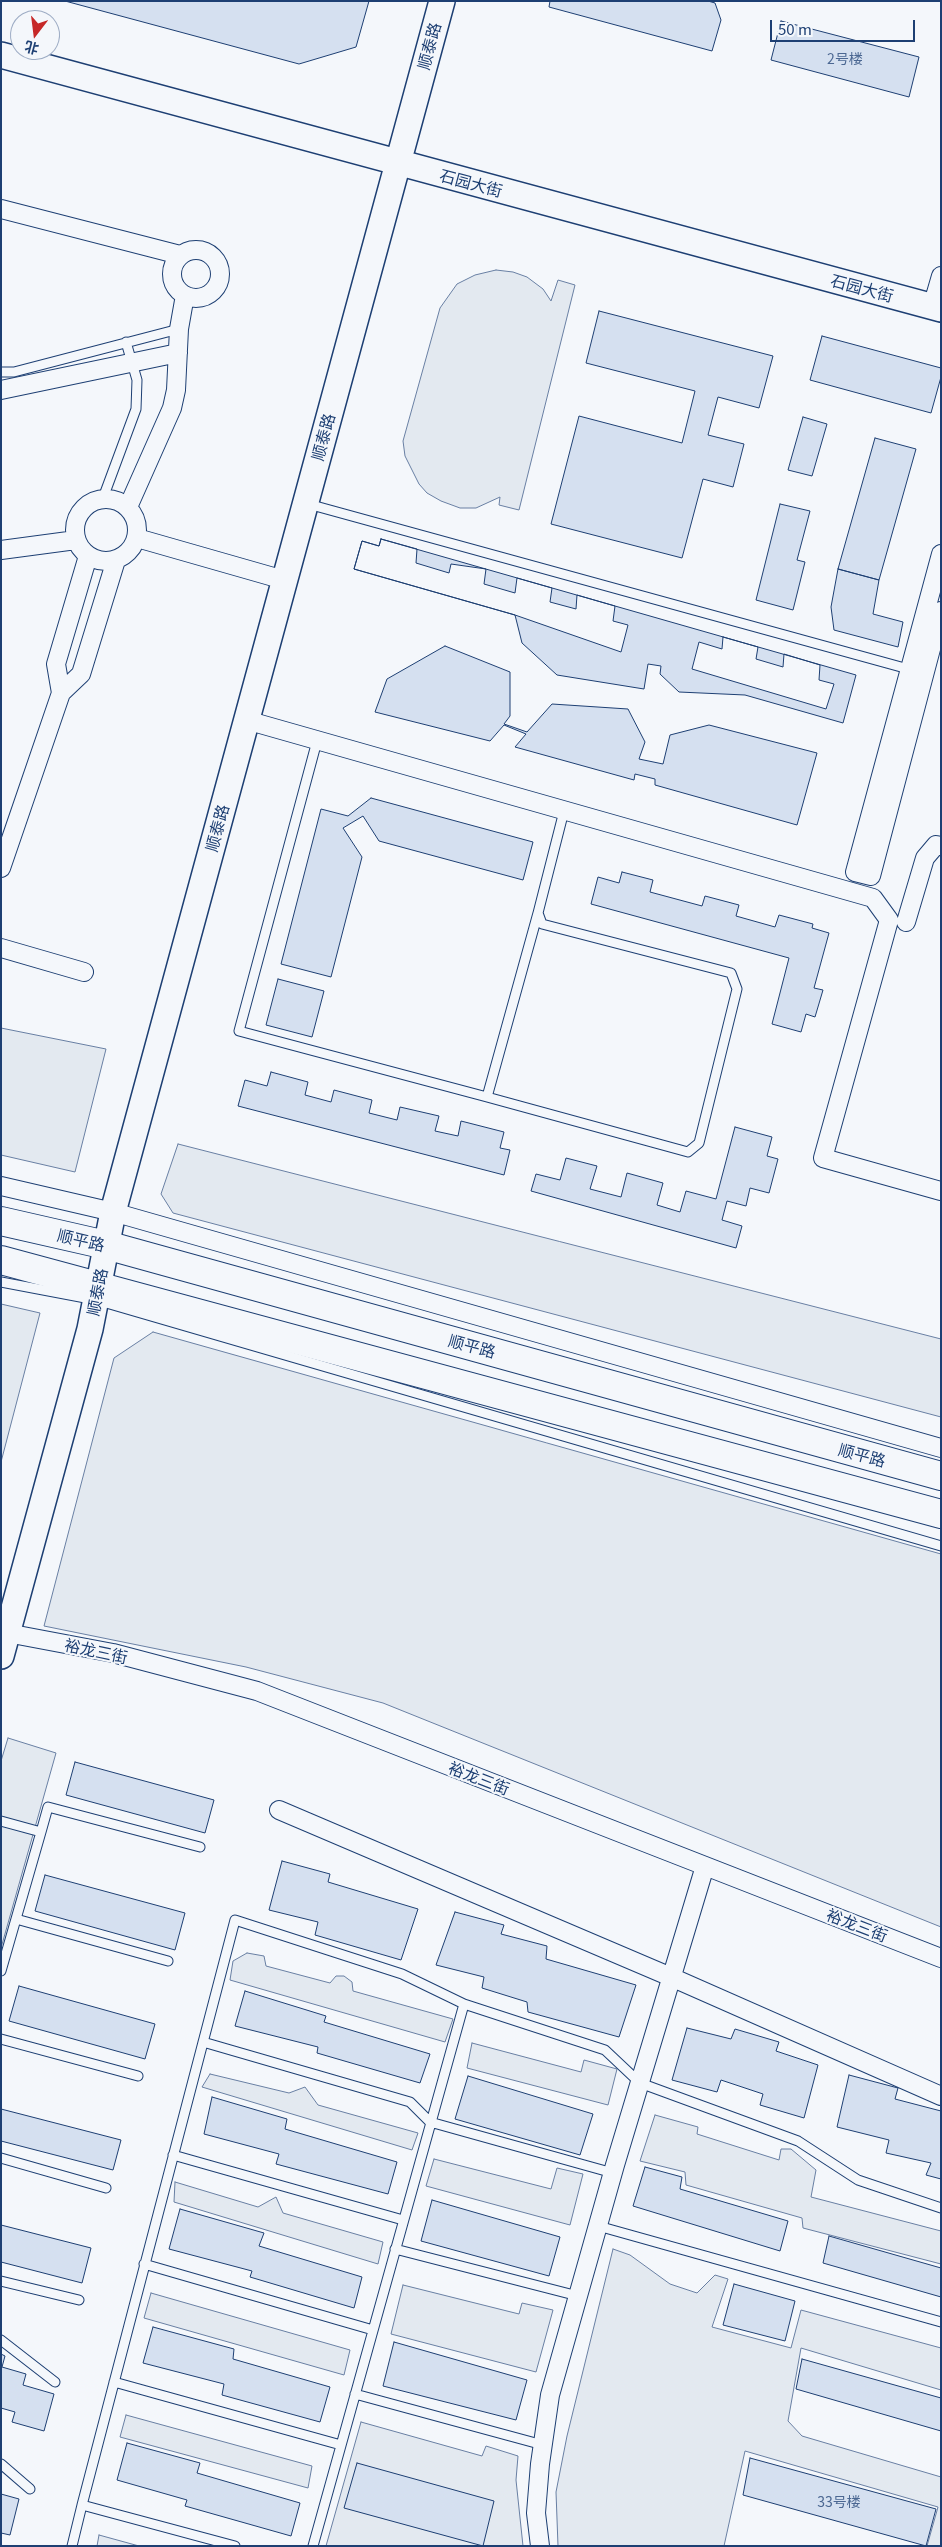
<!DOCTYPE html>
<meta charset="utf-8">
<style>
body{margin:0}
#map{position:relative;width:942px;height:2547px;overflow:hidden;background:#f4f7fb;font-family:Georgia,"Noto Sans SC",serif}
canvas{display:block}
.frame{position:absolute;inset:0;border:2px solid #1d3f73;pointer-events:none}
.north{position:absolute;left:10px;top:10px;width:50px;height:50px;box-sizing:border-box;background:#f4f7fb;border:1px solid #9eadc5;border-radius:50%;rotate:195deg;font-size:14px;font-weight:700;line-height:20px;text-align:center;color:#1d3f73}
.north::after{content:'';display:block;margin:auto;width:18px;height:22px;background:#c62828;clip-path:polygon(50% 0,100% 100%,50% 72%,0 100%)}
.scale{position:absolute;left:770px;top:20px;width:145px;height:22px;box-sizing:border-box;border:2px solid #1d3f73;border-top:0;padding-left:6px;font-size:15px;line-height:18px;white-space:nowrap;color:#1d3f73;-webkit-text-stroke:4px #f4f7fb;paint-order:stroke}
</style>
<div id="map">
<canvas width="942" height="2547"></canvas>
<div class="frame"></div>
<div class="north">北</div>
<div class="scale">50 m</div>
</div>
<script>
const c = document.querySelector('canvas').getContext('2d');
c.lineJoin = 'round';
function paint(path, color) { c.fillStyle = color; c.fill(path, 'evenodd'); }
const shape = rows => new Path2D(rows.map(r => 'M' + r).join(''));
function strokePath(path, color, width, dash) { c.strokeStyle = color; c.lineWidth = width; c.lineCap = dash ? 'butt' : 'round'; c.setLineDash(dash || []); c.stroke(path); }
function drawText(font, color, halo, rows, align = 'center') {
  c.font = font + ' Georgia,"Noto Sans SC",serif'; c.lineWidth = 4; c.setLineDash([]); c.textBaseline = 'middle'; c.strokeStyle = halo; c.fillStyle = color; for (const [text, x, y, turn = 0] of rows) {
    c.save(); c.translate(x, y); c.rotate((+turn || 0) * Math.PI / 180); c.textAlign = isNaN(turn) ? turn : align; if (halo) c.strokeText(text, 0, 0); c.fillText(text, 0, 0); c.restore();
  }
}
const green = shape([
 [496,270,513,272,527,277,543,289,551,301,558,280,575,285,519,510,499,505,500,497,476,508,460,508,441,501,427,493,419,484,405,456,403,441,440,308,457,284,475,275,496,270],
 [1,1028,106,1049,75,1172,1,1155,1,1028],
 [178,1144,941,1339,941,1417,173,1213,161,1194,178,1144],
 [1,1304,40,1313,1,1462,1,1304],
 [153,1332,941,1554,941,1927,383,1703,246,1667,44,1626,114,1358,153,1332],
 [8,1738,56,1753,1,1948,1,1761,8,1738],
 [247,1953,264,1956,266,1966,330,1983,336,1976,344,1976,352,1982,353,1991,453,2019,445,2042,230,1980,233,1961,247,1953],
 [472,2043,581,2072,584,2060,617,2069,608,2105,467,2068,472,2043],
 [210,2074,289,2093,305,2087,318,2105,418,2133,412,2150,202,2087,210,2074],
 [655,2115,698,2127,697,2134,779,2160,781,2149,791,2149,816,2170,811,2197,941,2231,941,2264,803,2228,802,2218,686,2185,685,2172,640,2161,655,2115],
 [434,2159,551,2189,557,2168,583,2174,570,2225,426,2186,434,2159],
 [175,2182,258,2207,276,2197,283,2213,383,2242,378,2264,174,2202,175,2182],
 [613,2249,630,2255,670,2284,697,2293,715,2275,728,2279,712,2327,791,2348,801,2310,941,2348,941,2390,801,2348,788,2421,802,2436,941,2477,941,2546,927,2546,938,2507,745,2451,724,2546,558,2546,556,2492,567,2436,613,2249],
 [403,2285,519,2314,522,2303,553,2310,536,2372,391,2334,403,2285],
 [151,2293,350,2350,344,2375,144,2318,151,2293],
 [126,2415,312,2466,308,2488,120,2437,126,2415],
 [361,2422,482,2456,486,2446,518,2456,516,2480,523,2546,326,2546,361,2422],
 [99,2535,139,2546,97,2546,99,2535]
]);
paint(green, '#e3e9f0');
strokePath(green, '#687fa3', 1);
const building = shape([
 [65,1,369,1,356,47,299,64,65,1],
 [550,1,708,1,715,3,721,20,712,51,549,7,550,1],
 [781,21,919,57,909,97,771,60,781,21],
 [599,311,773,356,759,408,718,397,708,435,744,444,733,487,703,479,682,558,551,524,579,416,682,443,695,391,586,363,599,311],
 [822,336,941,368,941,377,931,413,810,380,822,336],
 [803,417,827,424,812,476,788,470,803,417],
 [875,438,916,449,879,580,838,569,875,438],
 [780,504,810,511,797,560,805,562,793,610,756,600,780,504],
 [381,539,417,549,416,563,449,573,451,564,486,569,484,584,515,593,517,578,552,588,550,602,576,609,577,595,615,606,613,621,628,625,621,652,515,615,354,569,362,541,379,546,381,539],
 [381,539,856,675,843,723,745,695,679,692,660,674,661,666,648,664,644,689,557,675,522,643,515,615,354,569,362,541,379,546,381,539],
 [838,569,879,580,873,614,903,622,898,647,834,630,831,607,838,569],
 [723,637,758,647,756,659,783,667,784,654,820,665,819,680,834,684,826,709,692,669,699,642,722,649,723,637],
 [445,646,510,672,510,716,504,724,527,732,552,704,628,709,645,742,639,759,663,764,670,735,709,725,817,753,797,825,655,785,655,779,635,774,634,780,515,747,526,734,504,725,490,741,375,712,387,679,445,646],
 [371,798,533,842,523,880,379,841,363,816,343,828,362,857,331,977,281,964,321,809,348,816,371,798],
 [622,872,653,880,650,892,702,906,705,896,739,905,736,916,775,927,779,915,813,924,812,928,829,933,814,988,823,990,815,1017,806,1014,801,1032,772,1024,789,958,591,904,598,877,619,883,622,872],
 [278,979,324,991,312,1037,266,1025,278,979],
 [271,1072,308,1082,305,1095,331,1102,334,1090,372,1100,369,1113,397,1120,400,1107,439,1116,435,1131,458,1136,461,1121,504,1132,500,1148,510,1150,504,1175,238,1106,245,1080,267,1086,271,1072],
 [735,1127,772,1137,767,1156,778,1159,769,1193,750,1188,746,1206,727,1201,722,1220,742,1226,736,1248,531,1191,536,1174,560,1180,566,1158,597,1166,590,1189,621,1197,627,1173,663,1183,657,1205,680,1212,686,1191,716,1199,735,1127],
 [75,1762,214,1800,205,1833,66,1795,75,1762],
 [282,1861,330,1874,328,1882,418,1909,401,1960,315,1935,318,1922,269,1910,282,1861],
 [45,1875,185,1913,175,1950,35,1911,45,1875],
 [455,1912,504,1925,501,1934,547,1946,546,1959,636,1985,619,2037,528,2012,527,2002,482,1988,484,1977,436,1965,455,1912],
 [19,1986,155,2024,145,2059,9,2021,19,1986],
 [245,1991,326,2016,324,2022,430,2054,420,2083,317,2053,318,2047,235,2026,245,1991],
 [687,2028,731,2039,735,2029,779,2042,776,2051,818,2065,804,2118,760,2105,763,2094,721,2080,717,2092,672,2080,687,2028],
 [849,2075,898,2088,895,2099,941,2111,941,2179,926,2175,931,2163,886,2153,889,2140,837,2127,849,2075],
 [468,2076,593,2114,580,2155,455,2119,468,2076],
 [212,2097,287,2119,285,2129,397,2162,388,2194,276,2164,279,2154,204,2134,212,2097],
 [1,2109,121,2140,113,2170,1,2141,1,2109],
 [645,2167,682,2177,680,2189,788,2221,780,2251,633,2206,645,2167],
 [432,2200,560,2237,549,2276,421,2241,432,2200],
 [180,2209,264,2233,259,2246,362,2277,354,2308,250,2277,252,2271,169,2249,180,2209],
 [1,2225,91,2248,82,2283,1,2262,1,2225],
 [829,2236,941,2268,941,2297,823,2263,829,2236],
 [734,2284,795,2301,785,2341,723,2325,734,2284],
 [153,2327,234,2349,233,2359,330,2387,320,2422,222,2395,224,2384,143,2363,153,2327],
 [394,2342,527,2380,516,2420,383,2386,394,2342],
 [1,2354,5,2356,2,2367,26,2374,23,2385,54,2394,44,2431,12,2422,15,2412,1,2408,1,2354],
 [802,2359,941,2398,941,2431,796,2389,802,2359],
 [127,2443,200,2463,197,2473,300,2503,291,2536,185,2506,187,2500,117,2480,127,2443],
 [750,2458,936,2509,926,2546,743,2495,750,2458],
 [357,2463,494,2501,483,2546,344,2508,357,2463],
 [1,2494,19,2499,10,2535,1,2533,1,2494]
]);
paint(building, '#d5e0f0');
strokePath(building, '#1d3f73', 1);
const lane = shape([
 [1,372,14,372,179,329],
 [103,498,136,409,137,380,126,342],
 [308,504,912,670],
 [317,741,239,1031,487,1097],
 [538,913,487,1097,688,1152,699,1143,737,989,731,973,542,924,538,913,564,811],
 [1,1282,96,1300,941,1546],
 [1,1821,41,1832,1,1971],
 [41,1832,48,1807,200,1847],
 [16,1919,168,1961],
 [1,2039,138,2076],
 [203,2042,410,2102,430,2122,613,2173],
 [173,2155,403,2220],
 [1,2158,106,2188],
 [598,2226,941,2322],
 [395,2249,578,2296],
 [144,2264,373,2330],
 [1,2281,79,2300],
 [1,2340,55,2382],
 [114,2382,341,2445],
 [355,2394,543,2445],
 [1,2464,30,2489],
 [72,2546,82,2505],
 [235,2546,82,2505,235,1920,402,1974,464,2004],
 [313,2546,464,2004,605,2050,640,2083,798,2141,858,2180,941,2208]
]);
const street = shape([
 [1,209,180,255],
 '172 274a24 24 0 1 1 48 0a24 24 0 1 1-48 0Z',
 [932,307,941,276],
 [1,390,178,353],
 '75 530a31 31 0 1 1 62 0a31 31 0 1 1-62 0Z',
 [128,507,172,408,176,390,179,329,185,295],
 [137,538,284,580],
 [1,550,76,540],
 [941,554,855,872,871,876,941,611],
 [88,556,56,664,61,693,81,674,116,560],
 [246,720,873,898,889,920,823,1158,941,1191],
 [1,868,61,693],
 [906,922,925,858,936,845,941,846],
 [1,948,84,972],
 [1,1186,113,1212,941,1448],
 [7,1633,113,1653,257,1691,941,1958],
 [279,1810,671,1977,941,2096],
 [540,2546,536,2513,540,2464,550,2395,615,2165,705,1866]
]);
const secondary = shape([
 [1,55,941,309],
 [1,1656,90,1329,113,1212,442,1]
]);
const primary = shape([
 [1,1221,106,1245,941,1476],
 [1,1260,941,1514]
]);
strokePath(lane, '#1d3f73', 11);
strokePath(street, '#1d3f73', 20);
strokePath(secondary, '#1d3f73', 28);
strokePath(primary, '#1d3f73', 30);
strokePath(lane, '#f4f7fb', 9);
strokePath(street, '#f4f7fb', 18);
strokePath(secondary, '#f4f7fb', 25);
strokePath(primary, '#f4f7fb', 28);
drawText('14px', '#4b6792', null, [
 ["2号楼",845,59],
 ["33号楼",839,2502]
]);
drawText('16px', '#1d3f73', '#f4f7fb', [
 ["顺泰路",429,46,-75],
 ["石园大街",471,183,15],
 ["石园大街",862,288,15],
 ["顺泰路",323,437,-75],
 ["顺泰路",217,828,-75],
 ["顺平路",81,1240,13],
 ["顺泰路",97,1292,-79],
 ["顺平路",472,1346,15],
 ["顺平路",862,1455,15],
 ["裕龙三街",96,1651,12],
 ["裕龙三街",479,1778,21],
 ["裕龙三街",857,1925,21]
]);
</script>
